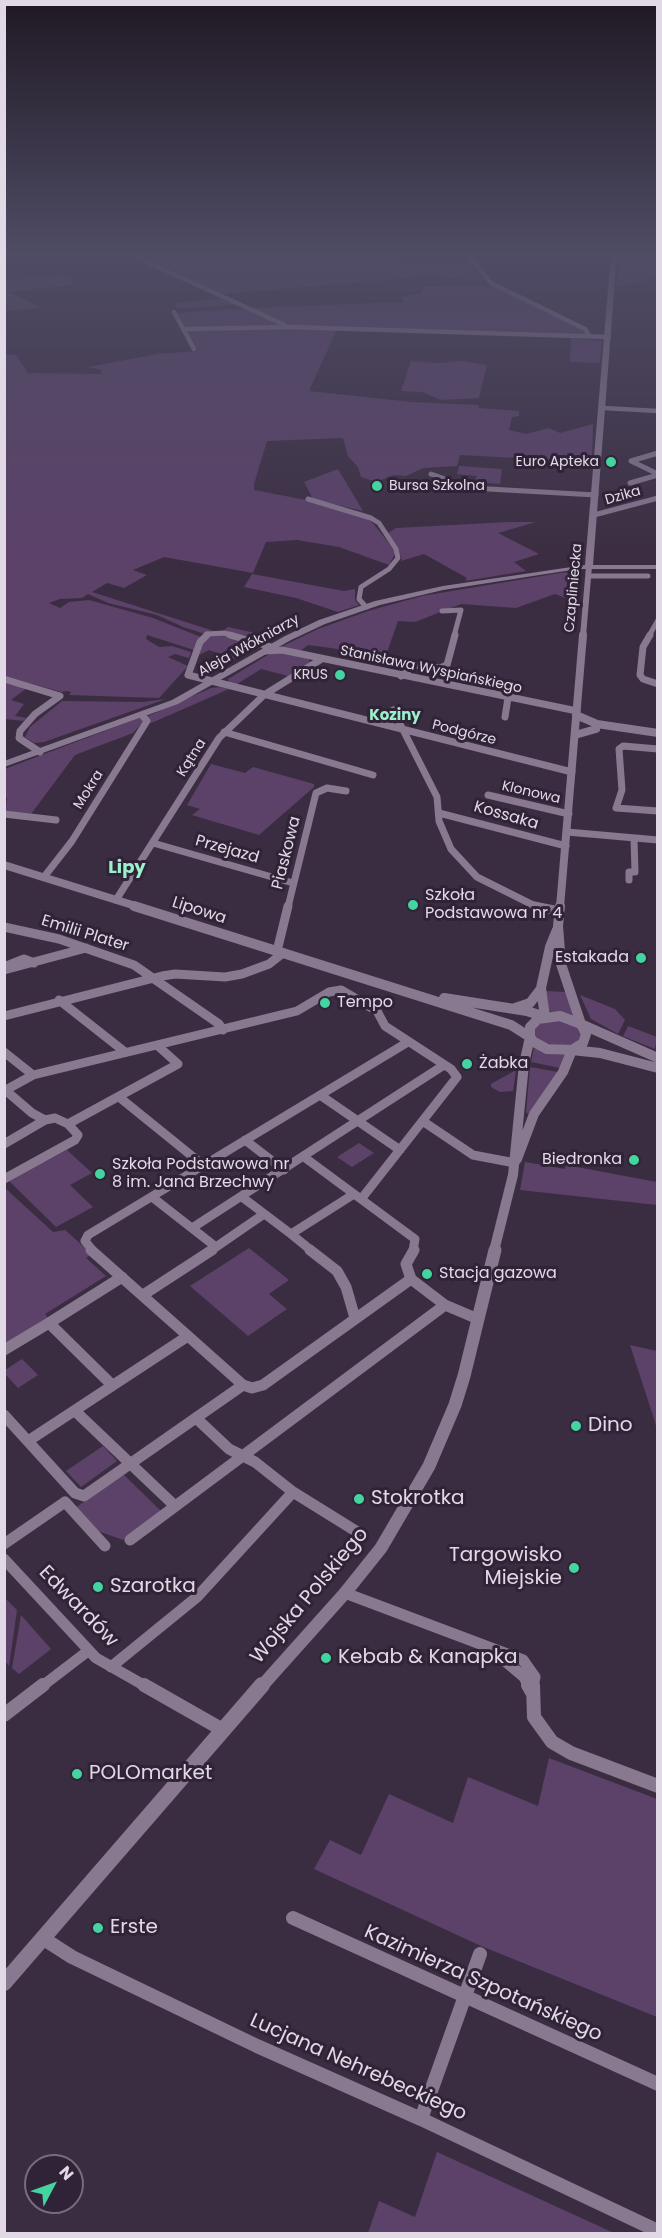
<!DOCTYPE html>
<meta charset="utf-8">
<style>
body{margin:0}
#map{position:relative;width:662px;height:2238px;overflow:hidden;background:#3b2d41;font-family:Poppins,sans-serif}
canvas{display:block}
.frame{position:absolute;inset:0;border:6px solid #e1d9e6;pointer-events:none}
.north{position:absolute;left:24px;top:2154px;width:60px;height:60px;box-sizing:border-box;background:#302337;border:2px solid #776c7d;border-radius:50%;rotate:49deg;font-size:16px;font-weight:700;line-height:24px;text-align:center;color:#e1d9e6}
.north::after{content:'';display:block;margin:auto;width:21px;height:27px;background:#44d49f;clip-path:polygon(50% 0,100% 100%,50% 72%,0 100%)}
</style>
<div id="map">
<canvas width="662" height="2238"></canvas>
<div class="frame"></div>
<div class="north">N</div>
</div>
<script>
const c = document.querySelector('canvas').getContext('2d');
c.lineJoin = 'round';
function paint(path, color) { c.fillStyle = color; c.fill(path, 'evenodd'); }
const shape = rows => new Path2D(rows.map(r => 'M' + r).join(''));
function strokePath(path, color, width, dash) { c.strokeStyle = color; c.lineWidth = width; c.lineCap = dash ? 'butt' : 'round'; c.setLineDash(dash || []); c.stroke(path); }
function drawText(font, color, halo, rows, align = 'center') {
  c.font = font + ' Poppins,sans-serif'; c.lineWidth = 6; c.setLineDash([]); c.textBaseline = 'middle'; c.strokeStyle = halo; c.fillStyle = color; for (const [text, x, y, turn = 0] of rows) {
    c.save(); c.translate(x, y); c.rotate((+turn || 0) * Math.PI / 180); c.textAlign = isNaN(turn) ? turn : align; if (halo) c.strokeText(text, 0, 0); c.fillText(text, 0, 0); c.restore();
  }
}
paint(shape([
 [130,253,395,253,402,264,471,261,484,281,429,276,223,294],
 [620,253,657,253,657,278,616,287],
 [70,274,73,285,9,292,42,308,5,311,5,282,6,282,5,280],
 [468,285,496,287,586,332,586,335,291,326,252,308,405,302,400,297,421,293,423,286],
 [225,298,238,304,177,309,175,303],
 [246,308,286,326,184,328,177,313],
 [226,329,337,329,309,391,412,402,478,405,479,408,519,411,519,416,512,417,509,430,526,434,549,428,560,433,593,424,592,462,460,455,457,466,423,468,406,476,394,475,376,482,361,477,358,467,348,456,343,438,267,441,254,484,254,490,306,500,364,516,371,521,396,552,389,565,339,547,297,540,266,542,253,573,164,557,133,570,147,575,124,588,107,583,92,592,217,632,205,634,183,627,157,615,108,603,88,594,82,598,60,599,49,603,60,608,69,602,89,600,153,618,201,637,197,640,194,650,147,635,146,639,159,647,172,646,191,652,189,658,175,654,168,657,188,666,159,698,69,695,71,692,67,691,61,692,5,676,4,354,16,355,28,373,101,374,102,370,88,367,157,354,197,351,184,331],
 [571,338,602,341,600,363,570,362],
 [411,361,437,363,462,361,487,365,479,398,441,400,422,392,401,391],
 [459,466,502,469,500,484,475,482,477,476,457,474],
 [338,469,363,511,313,499,304,482],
 [509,522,536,522,498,533,539,554,514,562,526,571,465,581,467,578,424,554,401,561,402,558,388,533,396,528],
 [566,572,579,584,577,588,578,603,555,594,516,608,461,604,415,622,398,621,385,658,331,648,308,645,299,652,283,646,318,629,368,611,422,596],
 [252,574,344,591,355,589,355,600,359,605,338,612,296,598,244,587],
 [228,627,269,636,274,639,234,659,209,650,199,655,200,647,208,636,220,634],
 [278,652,309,659,310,663,288,676,261,669,234,686,229,683,228,679,271,653],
 [4,682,27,688,11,700,24,704,15,716,27,718,23,721,5,719],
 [220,687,229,689,156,721,151,723,149,720,148,716,211,688],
 [166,699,44,742,34,743,25,737,30,727,62,701,143,702],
 [144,716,142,723,133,733,75,755,31,814,5,812,7,798,5,798,5,769],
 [211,764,245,773,253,767,314,784,314,787,259,835,192,815,200,809,187,805],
 [545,991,567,992,574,1016,547,1011],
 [580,995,615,1009,625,1020,618,1034,591,1019],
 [556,1018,576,1025,581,1034,580,1039,571,1046,541,1043,534,1034,534,1029,537,1025],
 [628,1026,657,1037,655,1049,625,1037,623,1036],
 [534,1048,551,1054,565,1055,560,1068,531,1062],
 [530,1067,558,1072,528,1114,526,1112],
 [516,1070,513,1091,500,1092,491,1087,491,1084],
 [359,1143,374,1153,352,1167,337,1157],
 [67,1150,92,1173,70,1185,93,1207,56,1227,9,1181],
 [525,1162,565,1169,566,1165,657,1182,657,1205,520,1190],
 [4,1187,53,1232,65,1230,92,1254,86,1258,106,1276,45,1314,49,1319,4,1346],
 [249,1248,289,1280,269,1294,287,1309,248,1336,190,1286],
 [630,1345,657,1351,657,1431,655,1422],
 [22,1359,38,1375,18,1388,5,1374,5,1370],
 [103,1446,117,1461,81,1487,66,1471],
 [123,1474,162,1512,123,1540,98,1531,75,1508],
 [4,1597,17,1610,9,1666,5,1661],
 [21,1615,51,1649,19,1674,12,1668],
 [549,1758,657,1799,657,2017,481,1946,314,1869,330,1840,361,1855,389,1794,453,1823,468,1777,538,1806],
 [437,2152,614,2233,368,2233,379,2201,415,2217]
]), '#5c4169');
strokePath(shape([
 [127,253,285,325],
 [467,253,491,283,585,329,589,335],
 [469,254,506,253],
 [174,312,194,349],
 [184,329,290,327,609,337],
 [603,408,658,411]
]), '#887890', 4.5);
strokePath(shape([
 [658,453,631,461,658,474],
 [431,474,471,488,596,495],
 [630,483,658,475],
 [308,499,371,518,379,523,396,549,398,558,389,569,361,587,359,599,366,607],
 [594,515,658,498],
 [589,576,648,576],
 [442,611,461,610,454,636],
 [206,636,208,634,224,633,235,636],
 [649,636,658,620]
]), '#887890', 5);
strokePath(shape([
 [207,635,200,642,188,675,572,772],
 [230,635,271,647],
 [650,635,643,647,640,675,643,679,658,684],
 [265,651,282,650,577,711],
 [401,676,414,665,440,668,447,665,455,635],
 [4,679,60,696,35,714,20,731,19,738,40,752],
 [393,710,437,797,439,821,451,849,477,877,537,907],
 [505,717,508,698],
 [224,732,373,775],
 [658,749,623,746,619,749,622,790,616,808,658,811],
 [488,795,569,814],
 [439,813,566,846],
 [4,814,56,820],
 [567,832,658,840],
 [153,843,293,883],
 [44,877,72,841,147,721,142,715],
 [629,880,629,872,635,872,634,839],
 [116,900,219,738,264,695,320,660],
 [288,907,316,793,327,788,346,791]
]), '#887890', 7);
strokePath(shape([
 [534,906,559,911],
 [4,927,59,939,134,965,219,1024,223,1030],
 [277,951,288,906],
 [4,967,24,959,34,963],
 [4,970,86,948],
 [59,1000,125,1052],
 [4,1016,162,976,175,974,225,977,242,974,269,964,283,953],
 [4,1052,33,1075],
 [4,1089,32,1113,45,1120,55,1118,68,1124,178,1064,158,1046],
 [4,1091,33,1075,297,1011,329,992,341,990,377,1011,385,1026,451,1069,457,1077,362,1198],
 [320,1095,400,1150],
 [119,1097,203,1165],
 [424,1122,473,1155,515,1163],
 [245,1140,284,1170],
 [4,1144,45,1120],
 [304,1157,415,1239,413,1251],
 [4,1179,75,1140,78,1135,68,1124],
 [152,1197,216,1247,210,1251],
 [242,1197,291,1234,354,1194],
 [192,1228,444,1065],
 [291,1234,312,1251],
 [216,1247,264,1214],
 [93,1251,85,1241,88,1235,408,1042]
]), '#887890', 9);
strokePath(shape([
 [310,1250,337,1271,346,1287,355,1318],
 [414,1250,406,1264,411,1279,445,1305,478,1319],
 [143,1295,212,1250],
 [188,1336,243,1385],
 [4,1350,49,1323],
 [112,1385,49,1323,122,1277],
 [75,1411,175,1506],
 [4,1415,75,1493,84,1496,243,1385,252,1388,263,1385,411,1279],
 [28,1441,188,1336,91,1250],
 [293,1492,359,1533],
 [130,1540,445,1305],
 [4,1544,65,1502,105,1546],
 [4,1559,96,1658,147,1687],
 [345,1593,523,1660,535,1677,533,1687],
 [493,1651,524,1677,529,1687],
 [111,1667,197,1597,293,1492,255,1462,229,1449,196,1418],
 [41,1687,88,1651]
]), '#887890', 11);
strokePath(shape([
 [144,1685,223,1730],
 [528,1685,532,1692],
 [533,1685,534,1717,552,1742,571,1753,658,1786],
 [4,1715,43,1685],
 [293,1918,658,2084],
 [44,1939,72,1957,257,2046,421,2119,658,2231],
 [421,2119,480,1954]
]), '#887890', 14);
strokePath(shape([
 [583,636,589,566]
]), '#887890', 6);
strokePath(shape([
 [576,715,597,724,658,733],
 [575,735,596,729],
 [4,865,139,907],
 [560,907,583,635]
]), '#887890', 8);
strokePath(shape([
 [134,906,511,1025,530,1037],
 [560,906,558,926,561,964,581,1024],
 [444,998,527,1011,545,1017],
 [515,1008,530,1003,540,990],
 [560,1016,581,1024,586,1034,583,1043,572,1050,547,1049,534,1042,530,1037,530,1027,538,1019,560,1016],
 [545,1017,541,988,550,947,557,930],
 [581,1024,658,1058],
 [572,1050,600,1053,658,1068],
 [517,1159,534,1114,563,1072,572,1050],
 [494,1251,513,1175,524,1064,530,1037]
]), '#887890', 10);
strokePath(shape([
 [261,1687,345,1593,381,1548,429,1466,455,1405,464,1376,495,1250]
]), '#887890', 13);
strokePath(shape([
 [4,1983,262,1685]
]), '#887890', 16);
paint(shape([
 [611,253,617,253,593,565,658,565,658,569,578,569,443,590,380,605,325,624,291,640,178,704,4,767,4,761,172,700,285,636,319,620,375,601,443,586,585,565,611,253]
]), '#887890');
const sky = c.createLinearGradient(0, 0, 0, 566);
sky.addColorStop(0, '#201924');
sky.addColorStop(0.45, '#4f4c65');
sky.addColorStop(1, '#4f4c6500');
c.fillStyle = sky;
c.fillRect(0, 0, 662, 566);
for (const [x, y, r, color] of [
 [611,462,6,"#44d49f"],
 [377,486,6,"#44d49f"],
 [340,675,6,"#44d49f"],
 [413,905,6,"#44d49f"],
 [641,958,6,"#44d49f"],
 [325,1003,6,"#44d49f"],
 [467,1064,6,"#44d49f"],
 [634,1160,6,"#44d49f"],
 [100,1174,6,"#44d49f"],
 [427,1274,6,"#44d49f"],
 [576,1426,6,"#44d49f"],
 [359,1499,6,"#44d49f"],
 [574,1568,6,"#44d49f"],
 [98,1587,6,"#44d49f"],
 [326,1658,6,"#44d49f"],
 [77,1774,6,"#44d49f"],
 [98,1928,6,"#44d49f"]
]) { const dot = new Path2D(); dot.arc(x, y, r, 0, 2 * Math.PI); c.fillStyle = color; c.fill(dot); strokePath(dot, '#302337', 2); }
drawText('14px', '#e1d9e6', '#302337', [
 ["Euro Apteka",599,462],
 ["Bursa Szkolna",389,486,"left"],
 ["KRUS",328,675]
], 'right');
drawText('14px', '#e1d9e6', '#302337', [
 ["Dzika",623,496,-16],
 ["Czapliniecka",574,588,-85],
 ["Aleja Włókniarzy",249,646,-29],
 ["Stanisława Wyspiańskiego",431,670,12],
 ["Podgórze",464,733,14],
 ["Kątna",192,758,-58],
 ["Mokra",89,790,-58],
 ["Klonowa",531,793,13]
]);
drawText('bold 15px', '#9bf1cb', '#302337', [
 ["Koziny",395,716]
]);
drawText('16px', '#e1d9e6', '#302337', [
 ["Kossaka",506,816,16],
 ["Przejazd",227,850,16],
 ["Piaskowa",287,853,-76],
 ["Lipowa",199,911,18],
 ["Emilii Plater",85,934,17]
]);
drawText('16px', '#e1d9e6', '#302337', [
 ["Szkoła",425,896],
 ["Podstawowa nr 4",425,914],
 ["Estakada",629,958,"right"],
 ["Tempo",337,1003],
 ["Żabka",479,1064],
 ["Biedronka",622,1160,"right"],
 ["Szkoła Podstawowa nr",112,1165],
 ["8 im. Jana Brzechwy",112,1183],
 ["Stacja gazowa",439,1274]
], 'left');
drawText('bold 18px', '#9bf1cb', '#302337', [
 ["Lipy",127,868]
]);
drawText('20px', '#e1d9e6', '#302337', [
 ["Dino",588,1426],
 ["Stokrotka",371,1499],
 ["Targowisko",562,1556,"right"],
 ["Miejskie",562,1579,"right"],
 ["Szarotka",110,1587],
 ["Kebab & Kanapka",338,1658],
 ["POLOmarket",89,1774],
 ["Erste",110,1928]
], 'left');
drawText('20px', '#e1d9e6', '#302337', [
 ["Wojska Polskiego",310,1596,-50],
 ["Edwardów",78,1607,46],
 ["Kazimierza Szpotańskiego",483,1984,24],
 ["Lucjana Nehrebeckiego",358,2068,24]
]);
</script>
